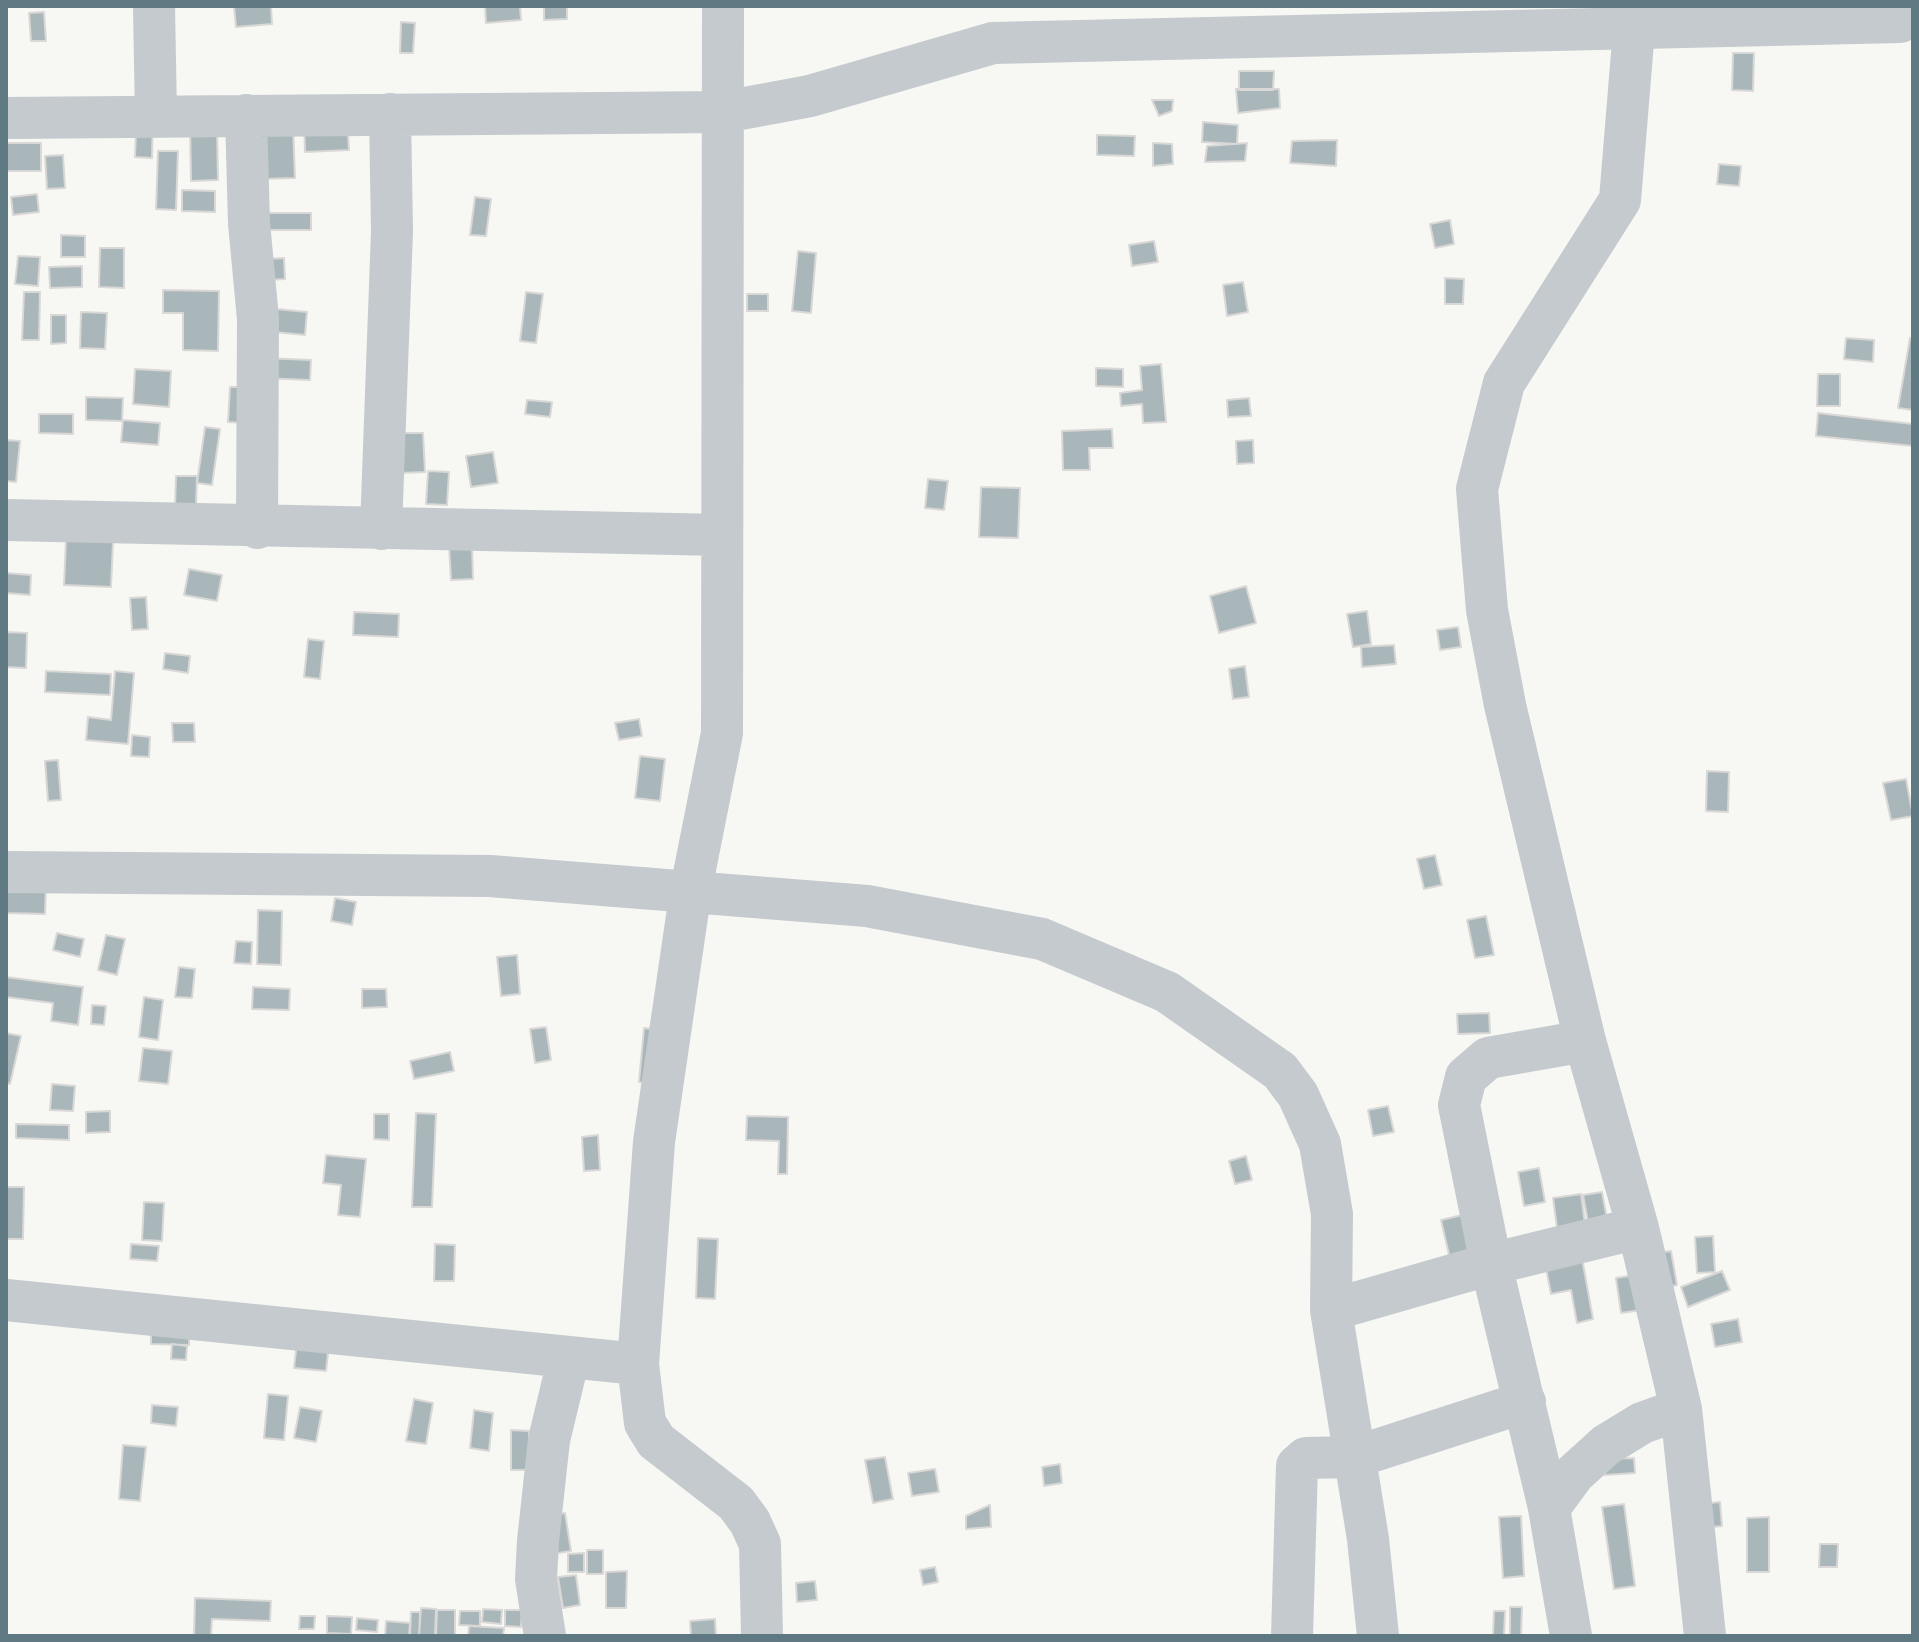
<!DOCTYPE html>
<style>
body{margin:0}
#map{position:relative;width:1919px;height:1642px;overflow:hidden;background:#f7f7f4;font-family:Helvetica,sans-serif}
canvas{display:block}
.frame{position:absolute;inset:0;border:8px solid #5f7982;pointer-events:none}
</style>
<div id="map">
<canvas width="1919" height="1642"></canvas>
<div class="frame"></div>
</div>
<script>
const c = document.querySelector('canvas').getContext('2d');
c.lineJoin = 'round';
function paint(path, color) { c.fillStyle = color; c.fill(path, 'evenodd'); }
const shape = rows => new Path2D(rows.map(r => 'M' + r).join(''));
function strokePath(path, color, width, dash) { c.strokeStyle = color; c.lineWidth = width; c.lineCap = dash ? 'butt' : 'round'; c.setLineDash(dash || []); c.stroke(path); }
const building = shape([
 [234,6,271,6,272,24,236,27,234,6],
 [485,6,520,6,521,20,486,23,485,6],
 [544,6,567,6,567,19,544,20,544,6],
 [44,12,46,41,31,41,29,13,44,12],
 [401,22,415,23,413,53,400,53,401,22],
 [1733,53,1754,53,1753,91,1732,90,1733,53],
 [1239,71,1274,71,1273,90,1239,90,1239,71],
 [1236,89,1279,89,1280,108,1238,113,1236,89],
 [1152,100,1173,100,1172,111,1159,116,1152,100],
 [137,108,153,109,152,158,135,157,137,108],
 [347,119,349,150,305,152,304,122,347,119],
 [1203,122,1238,125,1237,144,1202,142,1203,122],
 [217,125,218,180,191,181,190,126,217,125],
 [293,125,295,178,262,179,259,126,293,125],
 [1097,135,1135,136,1134,156,1097,155,1097,135],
 [1337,140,1336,166,1290,163,1292,141,1337,140],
 [7,143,41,143,41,171,6,171,7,143],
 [1153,143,1172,144,1173,164,1153,166,1153,143],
 [1247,143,1245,161,1205,162,1207,146,1247,143],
 [158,151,178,151,176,210,156,209,158,151],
 [63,155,65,188,47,189,45,156,63,155],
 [1719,164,1741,166,1739,186,1717,184,1719,164],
 [182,190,215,191,215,212,182,211,182,190],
 [37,194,39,212,13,215,11,197,37,194],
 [475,197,491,199,486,236,470,235,475,197],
 [247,213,311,213,311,230,247,230,247,213],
 [1450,220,1454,244,1435,248,1430,224,1450,220],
 [61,235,85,236,85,257,61,257,61,235],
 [1154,241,1158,262,1132,266,1129,245,1154,241],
 [100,248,124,248,124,288,99,287,100,248],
 [798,251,816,253,811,313,792,311,798,251],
 [18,256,40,257,38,286,15,284,18,256],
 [284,258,285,279,267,280,265,259,284,258],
 [82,266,82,287,50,288,49,267,82,266],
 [1445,278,1464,279,1463,304,1445,304,1445,278],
 [1243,282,1248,312,1227,316,1223,285,1243,282],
 [163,290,219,291,218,351,183,350,183,313,163,313,163,290],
 [24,292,40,292,39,340,22,340,24,292],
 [526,292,543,294,536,343,520,341,526,292],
 [747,294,768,294,768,311,747,311,747,294],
 [266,308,307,312,305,335,264,331,266,308],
 [81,312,107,313,105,349,80,348,81,312],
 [51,315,66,315,66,343,51,344,51,315],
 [1846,338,1874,340,1873,362,1844,359,1846,338],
 [1910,338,1913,338,1913,410,1898,408,1910,338],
 [262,358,311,360,310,380,261,378,262,358],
 [1161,364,1166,422,1143,423,1142,404,1121,406,1120,393,1142,390,1140,366,1161,364],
 [1096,368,1123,369,1123,387,1096,386,1096,368],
 [135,369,171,371,169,407,133,404,135,369],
 [1818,374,1840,374,1840,406,1817,406,1818,374],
 [230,387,249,387,247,423,228,422,230,387],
 [86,397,123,398,122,421,86,420,86,397],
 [1249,398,1251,416,1228,417,1227,400,1249,398],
 [527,400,552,402,550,417,525,414,527,400],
 [1818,413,1913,424,1913,446,1816,436,1818,413],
 [39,414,73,414,73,434,39,433,39,414],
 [123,420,160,423,158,445,121,442,123,420],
 [205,427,220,429,212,485,197,483,205,427],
 [1112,429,1113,448,1089,448,1090,470,1063,470,1062,431,1112,429],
 [398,433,423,433,425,472,400,473,398,433],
 [6,440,20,441,16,482,6,481,6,440],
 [1253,440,1254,463,1237,464,1236,441,1253,440],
 [493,452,498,483,471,487,466,456,493,452],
 [428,471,449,472,447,505,426,504,428,471],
 [176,476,197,476,196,507,175,506,176,476],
 [928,479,948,481,944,510,925,508,928,479],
 [981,487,1020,488,1018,538,979,537,981,487],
 [66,540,113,542,111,587,64,585,66,540],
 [472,544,473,579,451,580,449,545,472,544],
 [189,569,222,575,217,601,184,595,189,569],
 [6,573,31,575,30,595,6,593,6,573],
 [1246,586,1256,623,1219,633,1210,596,1246,586],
 [146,597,148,629,132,630,130,598,146,597],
 [1367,611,1371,644,1353,647,1347,614,1367,611],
 [354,612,399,614,398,637,353,635,354,612],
 [1458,627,1461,647,1440,650,1437,630,1458,627],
 [6,632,27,633,26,668,6,667,6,632],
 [308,639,324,641,320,679,304,677,308,639],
 [1394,645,1396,664,1362,667,1361,647,1394,645],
 [165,653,190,656,188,673,163,669,165,653],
 [1245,666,1249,697,1233,699,1229,669,1245,666],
 [46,671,111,674,110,695,45,692,46,671],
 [115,671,134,673,128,744,86,740,88,717,111,720,115,671],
 [639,719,642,736,619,740,615,723,639,719],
 [172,723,194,723,195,742,173,742,172,723],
 [132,735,150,737,149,757,131,756,132,735],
 [640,756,665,759,660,801,635,798,640,756],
 [58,760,61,800,48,801,45,761,58,760],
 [1707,771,1729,772,1728,812,1706,811,1707,771],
 [1906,779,1913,816,1891,820,1883,783,1906,779],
 [1435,855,1442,885,1424,889,1417,859,1435,855],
 [6,884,46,885,45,914,6,913,6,884],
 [335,898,356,902,352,925,331,921,335,898],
 [258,910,282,911,281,965,257,964,258,910],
 [1486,916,1494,955,1475,958,1467,920,1486,916],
 [57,933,84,939,80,957,53,950,57,933],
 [106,935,125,939,117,975,98,970,106,935],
 [236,941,252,942,251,964,234,963,236,941],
 [517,955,520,994,501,996,497,957,517,955],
 [179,967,195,969,192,998,175,997,179,967],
 [6,977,83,987,78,1025,51,1021,53,1003,6,997,6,977],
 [253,987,290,989,289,1010,252,1009,253,987],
 [362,989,386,989,387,1007,362,1008,362,989],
 [144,997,163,1000,158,1040,139,1037,144,997],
 [92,1005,106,1006,104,1025,91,1024,92,1005],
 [1489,1013,1490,1033,1458,1034,1457,1014,1489,1013],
 [546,1027,551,1060,535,1063,530,1029,546,1027],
 [644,1028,668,1031,663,1085,639,1082,644,1028],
 [6,1033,21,1036,10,1084,6,1083,6,1033],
 [143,1048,172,1051,168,1084,139,1081,143,1048],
 [450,1052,454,1071,414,1079,410,1061,450,1052],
 [52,1084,75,1086,73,1111,50,1110,52,1084],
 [1388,1106,1394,1132,1373,1136,1368,1110,1388,1106],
 [110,1111,110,1132,86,1133,86,1112,110,1111],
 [416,1113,436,1114,432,1207,412,1207,416,1113],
 [374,1114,389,1114,389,1140,374,1139,374,1114],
 [747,1116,788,1117,787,1174,778,1174,779,1141,746,1140,747,1116],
 [16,1124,69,1125,69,1140,16,1138,16,1124],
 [598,1135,600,1170,584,1171,582,1137,598,1135],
 [326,1155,366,1159,360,1217,338,1215,341,1185,323,1183,326,1155],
 [1246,1156,1252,1180,1235,1184,1229,1161,1246,1156],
 [1539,1168,1545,1202,1524,1206,1518,1172,1539,1168],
 [6,1187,24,1187,23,1239,6,1239,6,1187],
 [1602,1192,1607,1219,1588,1222,1583,1195,1602,1192],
 [1581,1194,1585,1224,1557,1228,1553,1198,1581,1194],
 [144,1202,164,1203,162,1241,142,1240,144,1202],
 [1462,1215,1471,1255,1450,1259,1441,1220,1462,1215],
 [1713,1236,1715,1272,1697,1273,1695,1237,1713,1236],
 [698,1238,718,1239,715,1299,696,1298,698,1238],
 [131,1244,159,1246,157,1261,130,1259,131,1244],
 [435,1244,455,1245,454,1281,434,1281,435,1244],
 [1580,1247,1593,1319,1577,1323,1571,1290,1551,1294,1543,1253,1580,1247],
 [1671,1251,1677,1285,1660,1289,1653,1254,1671,1251],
 [1722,1271,1730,1290,1688,1307,1681,1287,1722,1271],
 [1635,1275,1641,1310,1621,1313,1616,1278,1635,1275],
 [1738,1319,1742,1342,1715,1347,1711,1324,1738,1319],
 [151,1322,190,1322,189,1345,151,1344,151,1322],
 [297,1342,329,1345,326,1371,294,1368,297,1342],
 [172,1344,187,1346,186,1360,171,1359,172,1344],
 [268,1394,288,1396,284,1440,264,1438,268,1394],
 [414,1399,433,1403,426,1444,406,1441,414,1399],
 [152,1405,178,1407,176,1426,151,1423,152,1405],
 [300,1407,322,1411,316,1442,294,1438,300,1407],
 [474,1410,493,1413,489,1451,470,1448,474,1410],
 [511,1430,529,1431,529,1470,511,1470,511,1430],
 [123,1445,146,1447,140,1501,119,1499,123,1445],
 [885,1457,893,1499,873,1503,865,1460,885,1457],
 [1634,1458,1635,1473,1605,1475,1604,1459,1634,1458],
 [1060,1464,1062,1483,1044,1486,1042,1467,1060,1464],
 [935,1469,939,1492,912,1496,908,1473,935,1469],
 [1720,1502,1722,1526,1703,1528,1701,1504,1720,1502],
 [1624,1504,1635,1586,1614,1589,1602,1507,1624,1504],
 [990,1505,991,1527,966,1529,966,1516,990,1505],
 [565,1513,571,1551,546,1555,540,1517,565,1513],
 [1521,1516,1524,1576,1503,1578,1499,1517,1521,1516],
 [1769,1517,1769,1572,1747,1572,1747,1518,1769,1517],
 [1820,1544,1838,1544,1837,1567,1819,1567,1820,1544],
 [587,1550,603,1550,603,1574,587,1574,587,1550],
 [584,1553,584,1572,568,1572,568,1554,584,1553],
 [935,1567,938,1582,923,1585,920,1570,935,1567],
 [627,1571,626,1608,606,1608,606,1572,627,1571],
 [576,1575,580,1605,563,1608,558,1577,576,1575],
 [815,1581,817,1600,797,1602,796,1583,815,1581],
 [195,1598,271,1601,270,1621,212,1619,211,1636,194,1636,195,1598],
 [1510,1607,1522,1607,1521,1636,1510,1635,1510,1607],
 [421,1608,436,1609,435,1636,419,1636,421,1608],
 [483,1609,502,1610,501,1624,482,1622,483,1609],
 [437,1610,455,1610,455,1635,436,1635,437,1610],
 [505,1610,522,1610,521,1627,505,1626,505,1610],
 [460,1611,480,1611,480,1626,459,1625,460,1611],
 [1494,1611,1505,1611,1504,1636,1493,1636,1494,1611],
 [411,1612,420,1612,419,1636,410,1636,411,1612],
 [300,1616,315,1616,314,1629,299,1629,300,1616],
 [327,1616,352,1617,351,1634,327,1633,327,1616],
 [357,1618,378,1620,377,1632,356,1630,357,1618],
 [715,1619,716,1636,691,1636,690,1621,715,1619],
 [386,1621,410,1623,409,1636,385,1636,386,1621],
 [469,1626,504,1628,503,1636,468,1636,469,1626]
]);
paint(building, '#aab7ba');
strokePath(building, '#d9d8d6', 2);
strokePath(shape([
 [154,6,156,116],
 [723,6,722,733,691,889,654,1142,638,1364,645,1423,656,1441,736,1503,750,1522,760,1544,762,1636],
 [1634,29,1620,200,1504,383,1477,489,1487,610,1505,705,1585,1041,1638,1228,1681,1409,1705,1636],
 [246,115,249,223,258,319,257,528],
 [6,118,724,112,810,96,993,43,1900,22,1903,6],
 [6,520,722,535],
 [381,529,392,231,390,114],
 [6,872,490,876,867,906,1042,939,1167,992,1280,1071,1298,1095,1320,1144,1332,1214,1331,1310,1368,1539,1378,1636],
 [6,1300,638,1364],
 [1331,1310,1491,1264,1638,1228],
 [1549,1508,1574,1474,1606,1445,1642,1423,1681,1409],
 [545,1636,536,1579,538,1541,549,1440,569,1357],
 [1292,1636,1297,1466,1306,1458,1355,1457,1525,1402],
 [1571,1636,1549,1508,1491,1264,1459,1105,1466,1077,1488,1058,1585,1041]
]), '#c4cacd', 42);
</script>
